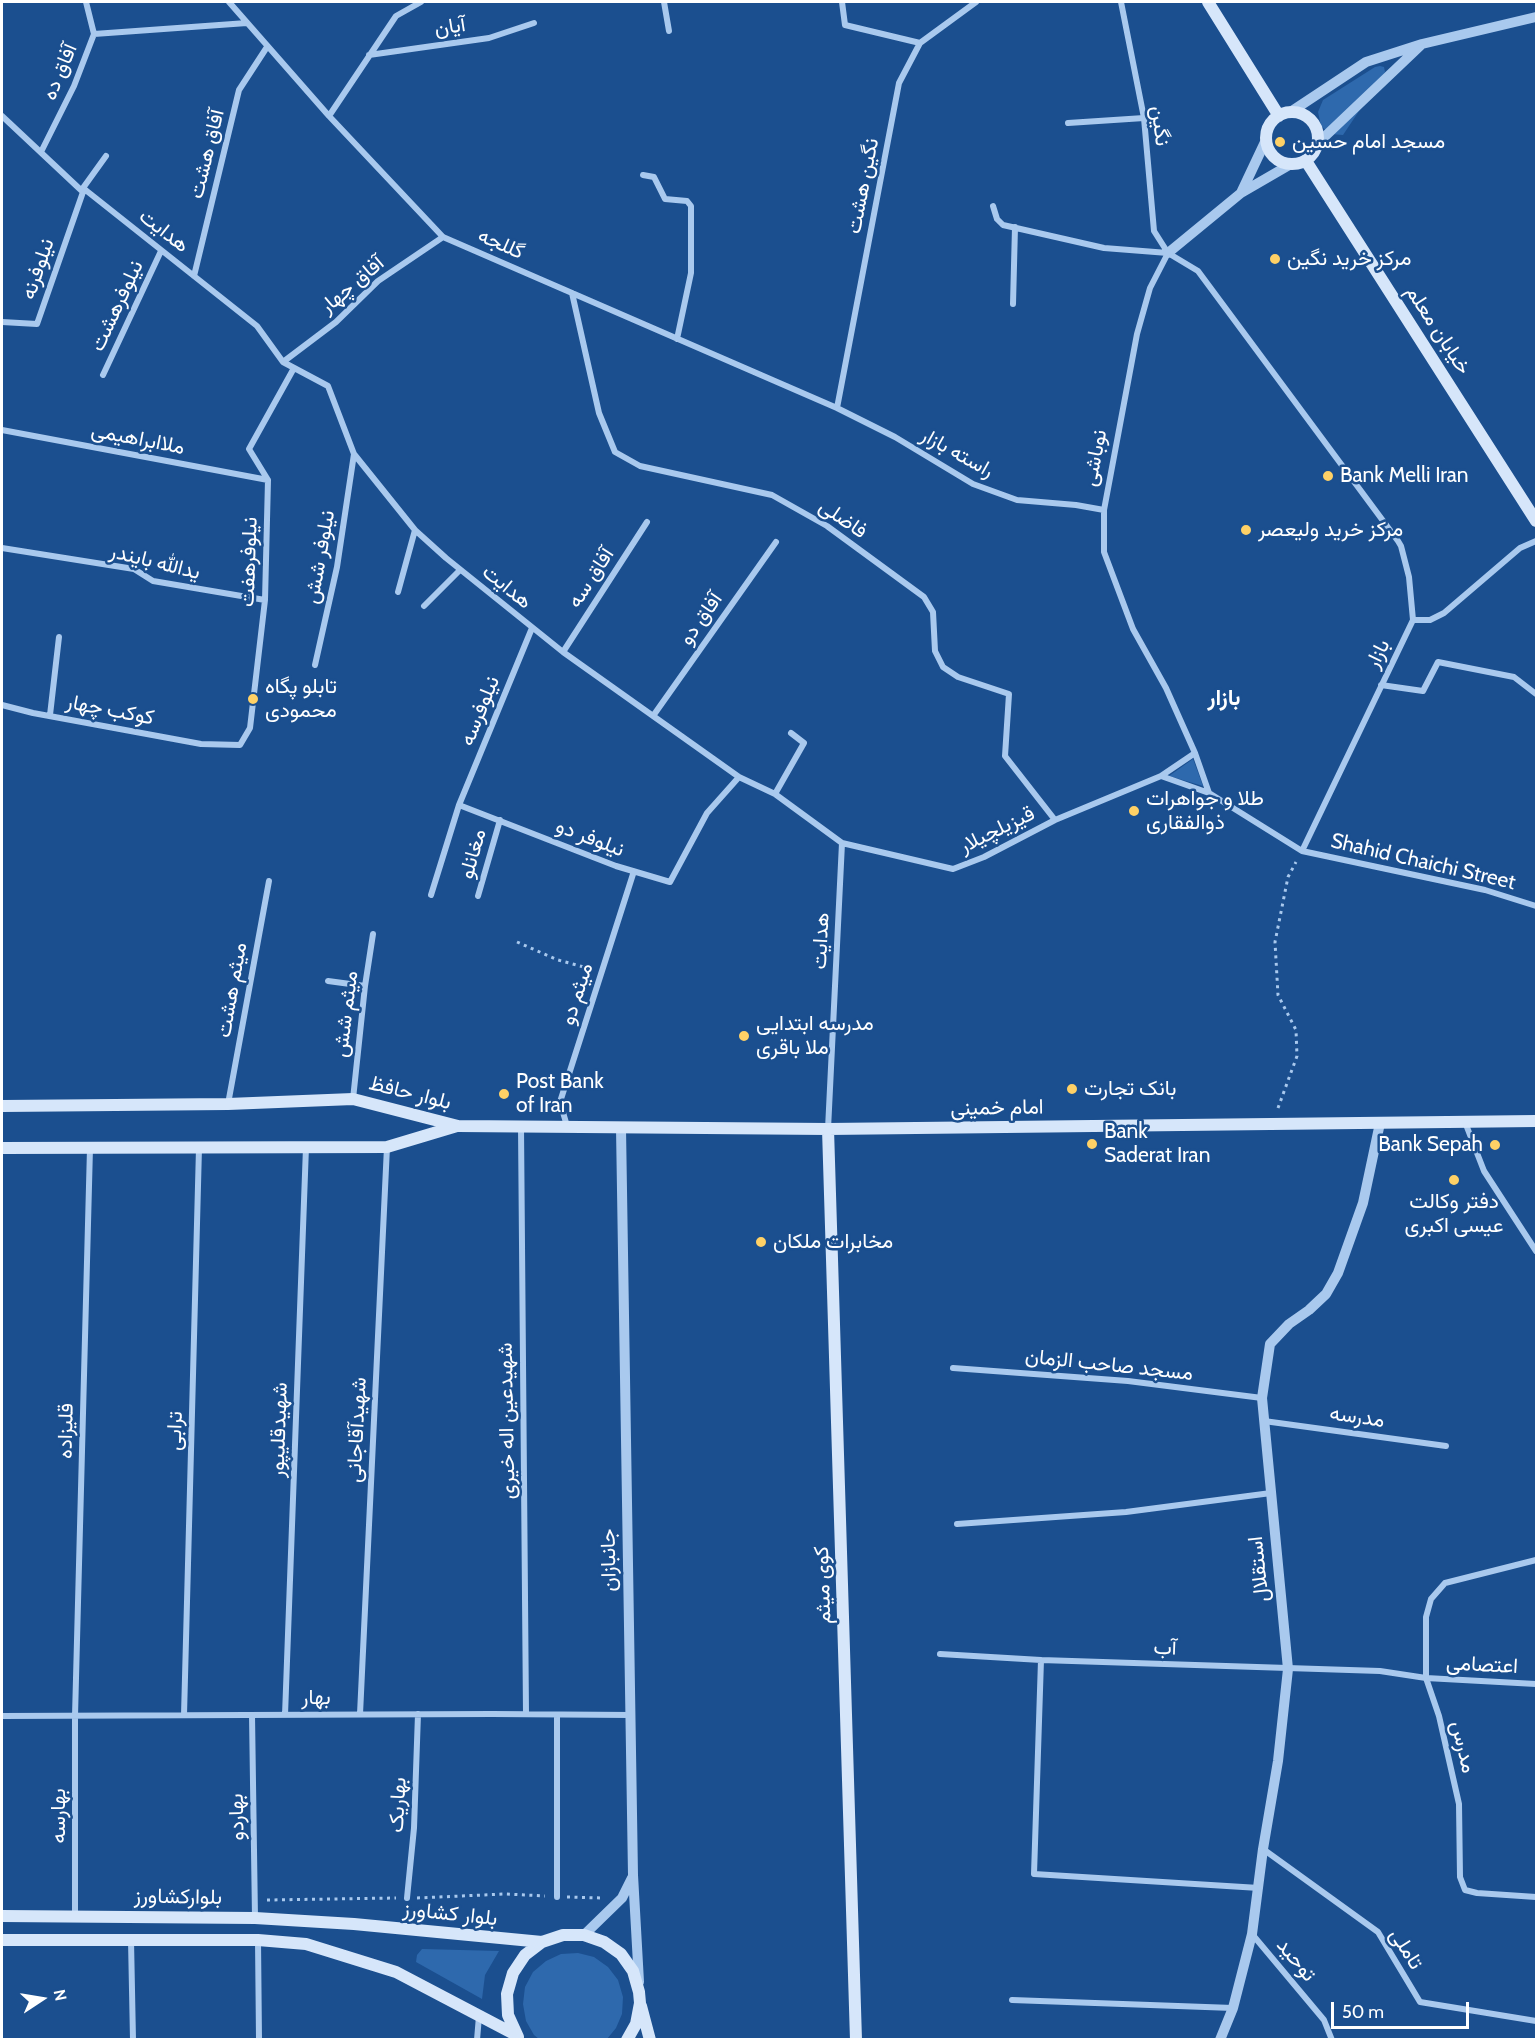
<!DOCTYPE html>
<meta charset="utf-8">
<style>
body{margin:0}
#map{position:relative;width:1538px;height:2041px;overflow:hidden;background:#1b4f8f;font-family:Cabin,sans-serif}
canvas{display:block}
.frame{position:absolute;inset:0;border:3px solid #fff;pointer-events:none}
.north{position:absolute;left:12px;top:1969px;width:60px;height:60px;-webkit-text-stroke:4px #1b4f8f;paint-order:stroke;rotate:78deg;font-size:16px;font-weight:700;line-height:24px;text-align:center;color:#fff}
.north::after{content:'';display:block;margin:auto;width:21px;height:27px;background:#fff;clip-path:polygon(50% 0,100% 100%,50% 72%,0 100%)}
.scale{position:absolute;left:1331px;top:2002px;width:138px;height:27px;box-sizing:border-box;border:3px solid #fff;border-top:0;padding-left:8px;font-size:18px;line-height:21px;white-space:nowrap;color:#fff;-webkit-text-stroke:4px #1b4f8f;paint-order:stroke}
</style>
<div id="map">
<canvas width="1538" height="2041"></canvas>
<div class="frame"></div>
<div class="north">N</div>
<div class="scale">50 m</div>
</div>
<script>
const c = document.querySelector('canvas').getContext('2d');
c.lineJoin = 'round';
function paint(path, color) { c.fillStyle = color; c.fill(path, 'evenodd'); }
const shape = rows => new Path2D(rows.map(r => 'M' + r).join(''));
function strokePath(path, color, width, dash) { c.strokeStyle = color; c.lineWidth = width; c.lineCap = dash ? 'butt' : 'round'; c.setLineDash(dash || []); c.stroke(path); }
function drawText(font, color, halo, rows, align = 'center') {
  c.font = font + ' Cabin,Vazirmatn,sans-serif'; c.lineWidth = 5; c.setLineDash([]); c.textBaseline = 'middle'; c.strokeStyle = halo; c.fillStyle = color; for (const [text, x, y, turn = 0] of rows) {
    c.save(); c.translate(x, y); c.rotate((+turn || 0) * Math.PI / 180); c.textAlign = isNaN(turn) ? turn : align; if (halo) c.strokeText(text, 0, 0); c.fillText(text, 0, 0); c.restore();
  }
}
paint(shape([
 [1380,66,1384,67,1385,72,1343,135,1330,134,1321,126,1318,112,1323,100,1375,67],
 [1193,759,1203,786,1169,776],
 [422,1949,499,1951,485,1975,482,1999,416,1962,417,1955],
 [578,1953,594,1957,608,1967,618,1980,623,1997,622,2014,616,2028,607,2039,539,2039,534,2035,526,2021,523,2004,525,1987,533,1972,546,1961,561,1954]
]), '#2e69ad');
strokePath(shape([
 [517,942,558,960,591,969],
 [1278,1108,1297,1056,1296,1030,1278,995,1275,942,1288,877,1296,862],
 [567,1897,602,1898],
 [417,1898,505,1894,545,1896],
 [267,1900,396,1898]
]), '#a9c9ee', 3, [3, 4.5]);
strokePath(shape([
 [229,2,329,116,443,237,837,408,895,437,973,484,1017,500,1076,505,1104,510],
 [664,2,669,31],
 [842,2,845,25,920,43],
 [1121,2,1144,118,1154,231,1168,253,1198,271,1398,541,1401,546,1409,577,1413,620,1302,851],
 [94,34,247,23],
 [369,55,489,38,534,23],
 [2,116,83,192,83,188,257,326,283,362,328,386,354,454,415,530,446,558,563,652,739,777,775,794,842,843,828,1129],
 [329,116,396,16,421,2],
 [1068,123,1144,118],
 [41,152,74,86,94,34,86,2],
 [643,175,654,177,665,199,687,201,691,206,691,273,677,339],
 [83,188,106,156],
 [993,206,997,219,1003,225,1104,248,1168,253],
 [1168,253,1150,288,1137,334,1104,510,1104,552,1133,629,1166,688,1195,753,1209,793],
 [194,276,239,90,267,47],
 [572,293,599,413,615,452,640,466,772,495,827,526,924,597,933,612,935,651,943,667,958,677,1009,694,1005,756,1055,820],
 [1013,304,1015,227],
 [2,322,37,324,83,192],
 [283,362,336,322,378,281,443,237],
 [103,375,161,251],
 [837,408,899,83,920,43,976,2],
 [2,430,268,480],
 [2,548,134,569,153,581,265,600],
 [398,592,415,530],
 [424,606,460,570],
 [1413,620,1430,620,1444,613,1520,548,1536,541],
 [563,652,647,522],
 [315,665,337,567,354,454],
 [1381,685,1423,691,1438,662,1514,677,1536,694],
 [2,705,33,713,201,744,240,745,250,728,265,600,268,480,249,449,294,368],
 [50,715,59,637],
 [653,716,776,542],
 [1195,753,1161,776,1209,793,1302,851,1485,890,1536,906],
 [775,794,804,743,791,733],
 [459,805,616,866,670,882,707,813,739,777],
 [842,843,953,869,984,857,1055,820,1161,776],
 [431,895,459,805,532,628],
 [478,896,500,820],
 [328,981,365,986],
 [353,1099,365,986,373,934],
 [228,1104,269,881],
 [1465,1122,1484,1171,1536,1251],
 [567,1126,560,1102,634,871],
 [521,1127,526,1714],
 [953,1368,1128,1381,1262,1398],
 [1264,1421,1446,1446],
 [957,1524,1126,1512,1271,1493],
 [1536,1560,1445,1583,1431,1599,1426,1617,1426,1678,1536,1684],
 [940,1654,1041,1660],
 [360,1714,387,1147],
 [184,1715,199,1148],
 [252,1715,255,1918],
 [285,1715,306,1147],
 [557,1715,557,1897],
 [2,1716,492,1714,631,1715],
 [1263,1849,1378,1932,1420,2002,1536,2021],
 [1259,1888,1034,1874,1041,1660,1380,1671,1426,1678,1439,1716,1459,1804,1460,1877,1465,1890,1477,1893,1536,1897],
 [407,1898,414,1828,418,1714],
 [75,1916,75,1716,90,1148],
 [1252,1934,1324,2020,1332,2040],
 [131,1940,133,2040],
 [258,1940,259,2040],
 [1012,2000,1233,2008],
 [477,2040,479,2016]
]), '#a9c9ee', 6);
strokePath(shape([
 [1289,113,1366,62,1422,44,1536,17],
 [1318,143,1420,46],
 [1241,193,1266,140],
 [1168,253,1241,193,1291,164],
 [621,1128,633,1875,639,1982],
 [584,1935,622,1898,632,1878],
 [1220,2040,1233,2008,1252,1934,1263,1849,1278,1761,1288,1669,1262,1398,1270,1344,1289,1324,1309,1310,1326,1294,1338,1273,1363,1203,1380,1123]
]), '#a9c9ee', 10);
strokePath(shape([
 [1208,2,1279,116],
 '1266 138a26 26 0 1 1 52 0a26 26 0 1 1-52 0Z',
 [1306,161,1536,521],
 [2,1106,228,1104,353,1099,458,1126,828,1129,1536,1121],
 [828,1129,856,2040],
 [2,1148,387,1147,457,1126],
 [2,1916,255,1918,354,1924,542,1942],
 [2,1940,258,1940,306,1944,396,1972,516,2035],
 [641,2006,650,2040],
 [518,2037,508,2015,507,1994,513,1973,525,1955,542,1942,563,1935,584,1935,604,1942,621,1954,633,1971,639,1992,640,2003,636,2024,627,2040]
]), '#d6e6fa', 12);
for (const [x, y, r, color] of [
 [1280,142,6,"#ffd166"],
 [1275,259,6,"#ffd166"],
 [1328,476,6,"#ffd166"],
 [1246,530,6,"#ffd166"],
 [253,699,6,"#ffd166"],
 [1134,811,6,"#ffd166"],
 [744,1036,6,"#ffd166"],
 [1072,1089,6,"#ffd166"],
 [504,1094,6,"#ffd166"],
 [1092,1144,6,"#ffd166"],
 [1495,1145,6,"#ffd166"],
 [1454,1180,6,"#ffd166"],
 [761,1242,6,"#ffd166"]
]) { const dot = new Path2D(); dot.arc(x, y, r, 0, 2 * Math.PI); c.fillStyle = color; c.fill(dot); strokePath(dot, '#1b4f8f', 2); }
drawText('21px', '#fff', '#1b4f8f', [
 ["آیان",450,27,-9],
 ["آفاق ده",60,72,-67],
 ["نگین",1160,126,83],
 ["آفاق هشت",207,154,-76],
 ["نگین هشت",863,186,-79],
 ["هدایت",164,231,38],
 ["گللجه",501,244,24],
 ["نیلوفرنه",38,269,-71],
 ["آفاق چهار",352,285,-40],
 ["نیلوفرهشت",117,306,-65],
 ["خیابان معلم",1438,330,57],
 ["ملاابراهیمی",138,439,11],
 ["راسته بازار",957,453,29],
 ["نوباشی",1095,458,-79],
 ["فاضلی",843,519,34],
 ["نیلوفر شش",320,557,-80],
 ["یدالله بایندر",155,562,14],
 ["نیلوفرهفت",249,562,-88],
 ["آفاق سه",591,578,-57],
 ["هدایت",507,587,39],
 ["آفاق دو",701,619,-55],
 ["بازار",1378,654,-64],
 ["کوکب چهار",110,710,11],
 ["نیلوفرسه",480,711,-68],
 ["قیزیلچیلار",997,830,-26],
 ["نیلوفر دو",590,838,21],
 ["مغانلو",473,854,-74],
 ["Shahid Chaichi Street",1423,862,13],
 ["هدایت",821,941,-87],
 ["میثم هشت",232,990,-80],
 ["میثم دو",577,994,-72],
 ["میثم شش",346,1014,-83],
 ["بلوار حافظ",410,1093,14],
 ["امام خمینی",997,1108,-1],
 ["مسجد صاحب الزمان",1109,1365,6],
 ["مدرسه",1357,1417,8],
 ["شهیدعین اله خیری",507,1421,-91],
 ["شهیدقلیپور",279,1430,-88],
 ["شهیدآقاجانی",357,1430,-87],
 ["قلیزاده",66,1431,-89],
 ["ترابی",175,1431,-88],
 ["جانبازان",609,1560,-91],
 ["استقلال",1259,1569,-96],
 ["کوی میثم",823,1585,-92],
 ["آب",1165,1648,2],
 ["اعتصامی",1482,1665,3],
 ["بهار",316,1698],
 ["مدرس",1463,1747,77],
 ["بهاریک",398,1805,-87],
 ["بهارسه",59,1816,-90],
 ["بهاردو",237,1817,-91],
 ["بلوارکشاورز",178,1897,1],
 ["بلوار کشاورز",450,1914,6],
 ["تاملی",1406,1949,58],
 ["توحید",1296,1960,50]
]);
drawText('21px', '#fff', '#1b4f8f', [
 ["مسجد امام حسین",1292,142],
 ["مرکز خرید نگین",1287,259],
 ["Bank Melli Iran",1340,476],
 ["مرکز خرید ولیعصر",1258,530],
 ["تابلو پگاه",265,687],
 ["محمودی",265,711],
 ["طلا و جواهرات",1146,799],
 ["ذوالفقاری",1146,823],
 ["مدرسه ابتدایی",756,1024],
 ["ملا باقری",756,1048],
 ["Post Bank",516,1082],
 ["of Iran",516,1106],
 ["بانک تجارت",1084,1089],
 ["Bank",1104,1132],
 ["Saderat Iran",1104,1156],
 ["Bank Sepah",1483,1145,"right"],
 ["دفتر وکالت",1454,1202,"center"],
 ["عیسی اکبری",1454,1226,"center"],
 ["مخابرات ملکان",773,1242]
], 'left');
drawText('bold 22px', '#fff', '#1b4f8f', [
 ["بازار",1224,699]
]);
</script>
